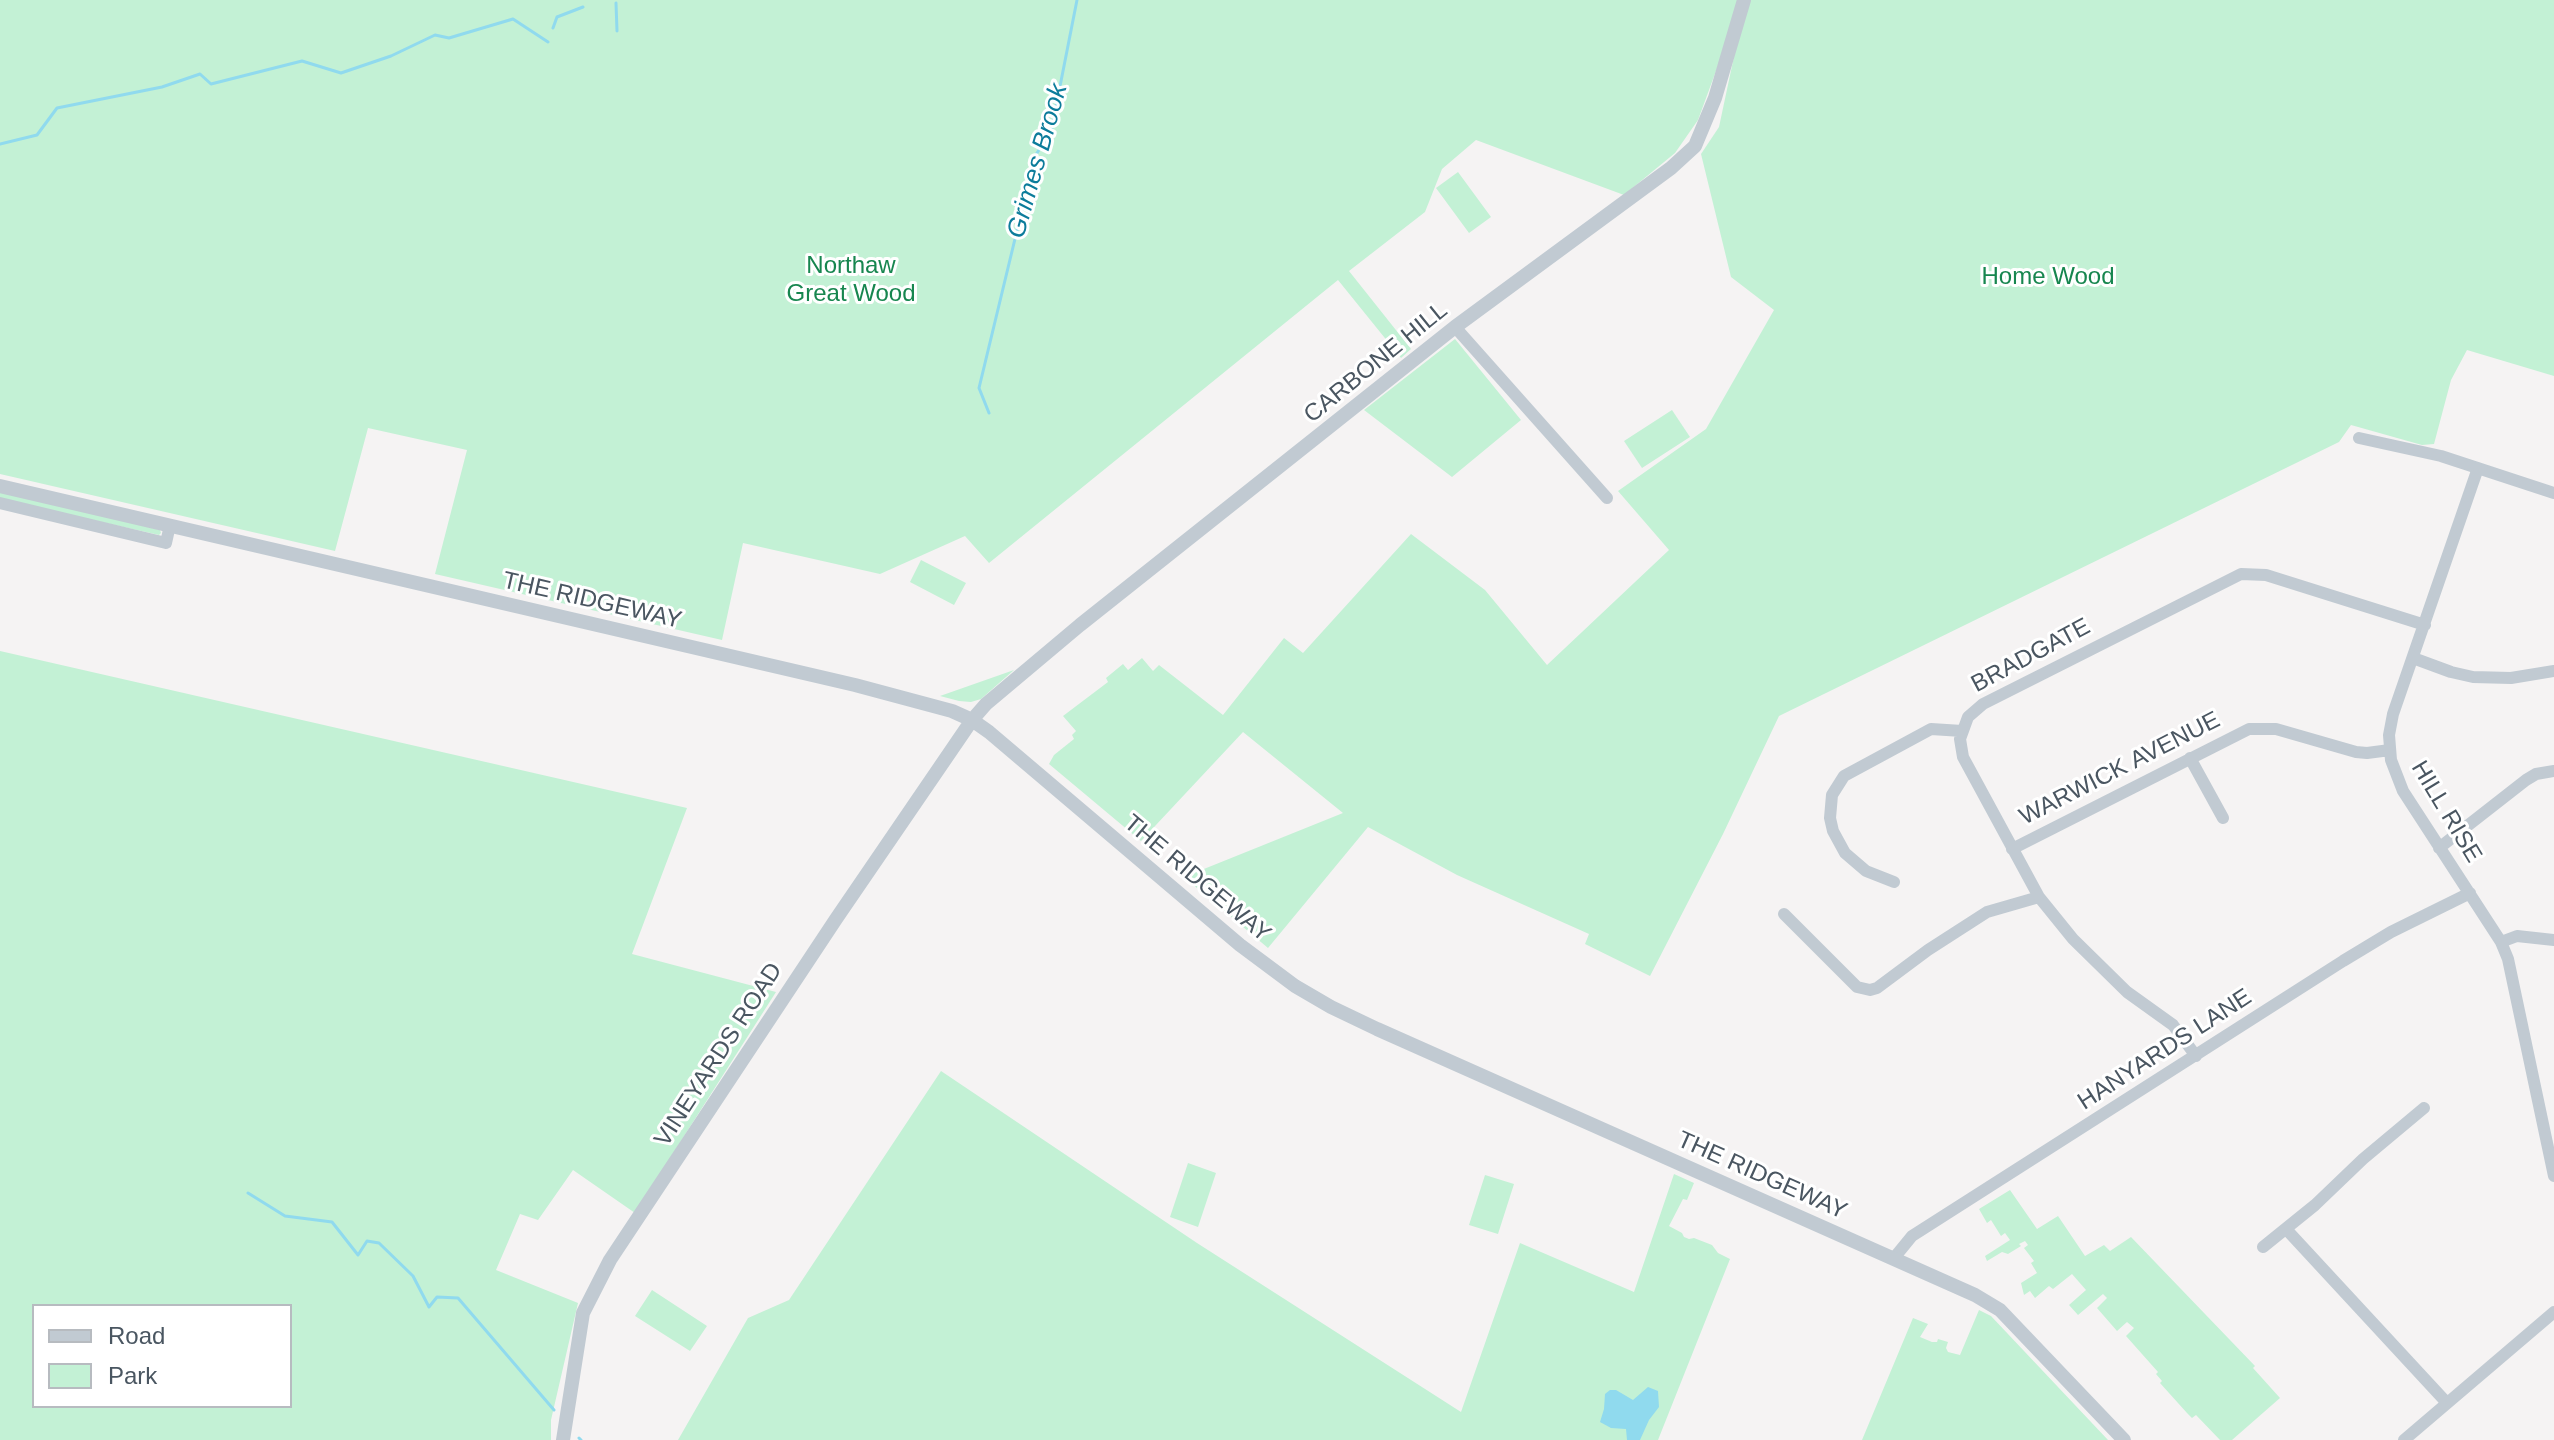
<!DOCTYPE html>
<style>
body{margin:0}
#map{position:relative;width:2554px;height:1440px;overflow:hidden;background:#f5f3f3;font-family:Helvetica,sans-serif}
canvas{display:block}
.legend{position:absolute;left:32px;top:1304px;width:260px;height:104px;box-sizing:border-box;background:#fff;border:2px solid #b7bbc0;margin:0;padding:10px 14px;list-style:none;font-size:24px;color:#4a5661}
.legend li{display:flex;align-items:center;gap:16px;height:40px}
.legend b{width:40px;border:2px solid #b7bbc0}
</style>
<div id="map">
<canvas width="2554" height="1440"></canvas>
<ul class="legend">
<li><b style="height:10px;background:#c1cad2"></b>Road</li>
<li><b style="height:22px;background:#c3f1d5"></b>Park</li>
</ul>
</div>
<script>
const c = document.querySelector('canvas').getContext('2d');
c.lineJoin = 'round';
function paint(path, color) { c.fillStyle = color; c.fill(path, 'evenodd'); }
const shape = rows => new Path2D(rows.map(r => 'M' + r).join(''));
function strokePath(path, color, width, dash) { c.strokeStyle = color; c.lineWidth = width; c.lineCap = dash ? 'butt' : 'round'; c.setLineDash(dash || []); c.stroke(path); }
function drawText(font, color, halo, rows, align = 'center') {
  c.font = font + ' Helvetica,sans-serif'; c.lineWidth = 6; c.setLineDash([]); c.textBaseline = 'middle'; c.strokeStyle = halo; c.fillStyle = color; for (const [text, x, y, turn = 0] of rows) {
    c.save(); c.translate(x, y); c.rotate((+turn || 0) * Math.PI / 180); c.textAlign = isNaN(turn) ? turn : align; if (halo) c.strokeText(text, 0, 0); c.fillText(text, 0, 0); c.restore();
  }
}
paint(shape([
 [0,0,1742,0,1698,120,1675,153,1624,195,1476,140,1442,169,1425,212,1349,271,1411,349,1401,358,1338,280,989,563,965,536,880,574,743,543,722,640,435,574,467,450,368,428,335,551,0,474],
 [1746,0,2554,0,2554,376,2467,350,2451,380,2434,444,2422,445,2351,425,2339,442,1779,716,1723,834,1650,976,1585,944,1589,934,1457,875,1368,827,1268,948,1184,877,1343,813,1243,732,1141,841,1049,764,1054,755,1074,739,1072,735,1076,731,1063,716,1108,682,1106,678,1123,664,1128,670,1142,658,1153,671,1159,665,1223,715,1284,638,1303,653,1411,534,1485,590,1547,665,1669,550,1618,491,1706,429,1774,310,1731,277,1701,154,1719,127],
 [1458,172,1491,217,1469,233,1436,188],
 [1455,339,1521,420,1452,477,1364,410],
 [1672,410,1690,437,1642,468,1624,441],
 [0,490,160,530,161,533,159,535,0,499],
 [921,560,966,583,954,605,910,582],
 [0,651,687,808,632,954,776,992,635,1213,573,1170,538,1220,520,1214,496,1270,578,1303,551,1420,551,1440,0,1440],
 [34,1306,290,1306,290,1406,34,1406],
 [1014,670,981,699,971,702,959,701,940,696],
 [941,1071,1197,1243,1461,1412,1520,1243,1634,1292,1674,1174,1694,1183,1687,1200,1683,1199,1669,1226,1682,1233,1684,1237,1689,1239,1694,1238,1712,1245,1718,1253,1730,1259,1658,1440,678,1440,748,1318,789,1300],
 [1188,1163,1216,1173,1198,1227,1170,1217],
 [1485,1175,1514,1184,1498,1234,1469,1225],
 [2010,1190,2037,1229,2058,1216,2085,1256,2104,1245,2110,1251,2131,1237,2255,1366,2253,1368,2280,1398,2232,1440,2220,1440,2196,1415,2192,1418,2187,1413,2160,1383,2162,1381,2156,1374,2158,1372,2126,1336,2134,1328,2127,1322,2117,1331,2097,1308,2107,1298,2103,1294,2078,1315,2069,1305,2086,1290,2072,1274,2053,1289,2049,1286,2035,1298,2030,1291,2024,1295,2021,1283,2037,1273,2031,1263,2034,1261,2024,1248,2028,1245,2025,1241,2019,1244,2021,1246,2008,1254,2002,1252,1987,1261,1985,1256,2010,1240,2005,1233,2001,1236,1991,1220,1987,1223,1979,1209],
 [652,1290,707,1326,690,1351,635,1316],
 [1979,1310,1991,1316,2108,1440,1862,1440,1913,1318,1928,1324,1920,1337,1932,1342,1937,1342,1938,1339,1948,1342,1946,1348,1948,1352,1960,1355]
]), '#c3f1d5');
paint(shape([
 [1648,1387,1658,1391,1659,1407,1649,1420,1640,1440,1627,1440,1626,1429,1611,1428,1600,1422,1604,1409,1605,1394,1610,1390,1616,1390,1633,1400]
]), '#90daee');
strokePath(shape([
 [616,3,617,31],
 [553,28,557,17,583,7],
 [0,144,37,135,57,108,162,87,200,74,211,84,302,61,341,73,391,56,435,35,449,38,513,19,548,42],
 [989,413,979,388,1035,156,1051,132,1077,0],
 [248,1193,285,1216,332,1222,358,1255,367,1241,379,1243,413,1276,429,1307,437,1297,458,1298,554,1410],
 [579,1438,581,1440]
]), '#90daee', 3);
strokePath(shape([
 [1455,327,1607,498],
 [2359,438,2441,456,2554,493],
 [2478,468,2393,714,2389,735,2391,760,2403,791,2501,942,2508,959,2554,1176],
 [0,503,166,543,170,525],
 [2413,658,2451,672,2473,677,2511,678,2554,671],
 [2190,758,2223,818],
 [2439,848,2526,780,2536,774,2554,771],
 [2012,849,2249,729,2276,729,2356,752,2367,753,2390,750],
 [1894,882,1866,871,1845,853,1833,831,1830,818,1832,795,1844,776,1931,729,1962,731],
 [1784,914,1857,987,1870,990,1877,988,1928,950,1987,912,2039,897],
 [2501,942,2517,936,2554,940],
 [2196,1056,2173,1025,2127,992,2073,939,2039,897,1963,757,1960,739,1968,717,1983,704,2241,574,2266,575,2425,625],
 [2286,1229,2447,1403],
 [2263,1247,2315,1205,2363,1159,2424,1108],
 [1894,1258,1912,1236,2343,961,2391,932,2470,893],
 [2404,1440,2554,1312]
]), '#c1cad2', 12);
strokePath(shape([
 [0,486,855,685,952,711,972,720,989,732,1240,945,1295,986,1331,1007,1377,1029,1975,1295,2000,1310,2124,1440],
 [563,1440,583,1313,610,1260,836,919,972,720,986,704,1080,625,1455,327,1671,168,1695,146,1715,98,1744,0]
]), '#c1cad2', 14);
drawText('24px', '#17864f', '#fff', [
 ["Northaw",851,266],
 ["Great Wood",851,294],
 ["Home Wood",2048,277]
]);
drawText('24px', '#4a5661', '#fff', [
 ["CARBONE HILL",1376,363,-39],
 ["THE RIDGEWAY",592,601,13],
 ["BRADGATE",2031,656,-28],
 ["WARWICK AVENUE",2120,769,-27],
 ["HILL RISE",2446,812,59],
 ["THE RIDGEWAY",1197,879,40],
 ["HANYARDS LANE",2165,1050,-33],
 ["VINEYARDS ROAD",719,1055,-57],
 ["THE RIDGEWAY",1762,1176,24]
]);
drawText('italic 26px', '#0c7c9b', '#fff', [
 ["Grimes Brook",1038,161,-74]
]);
</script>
